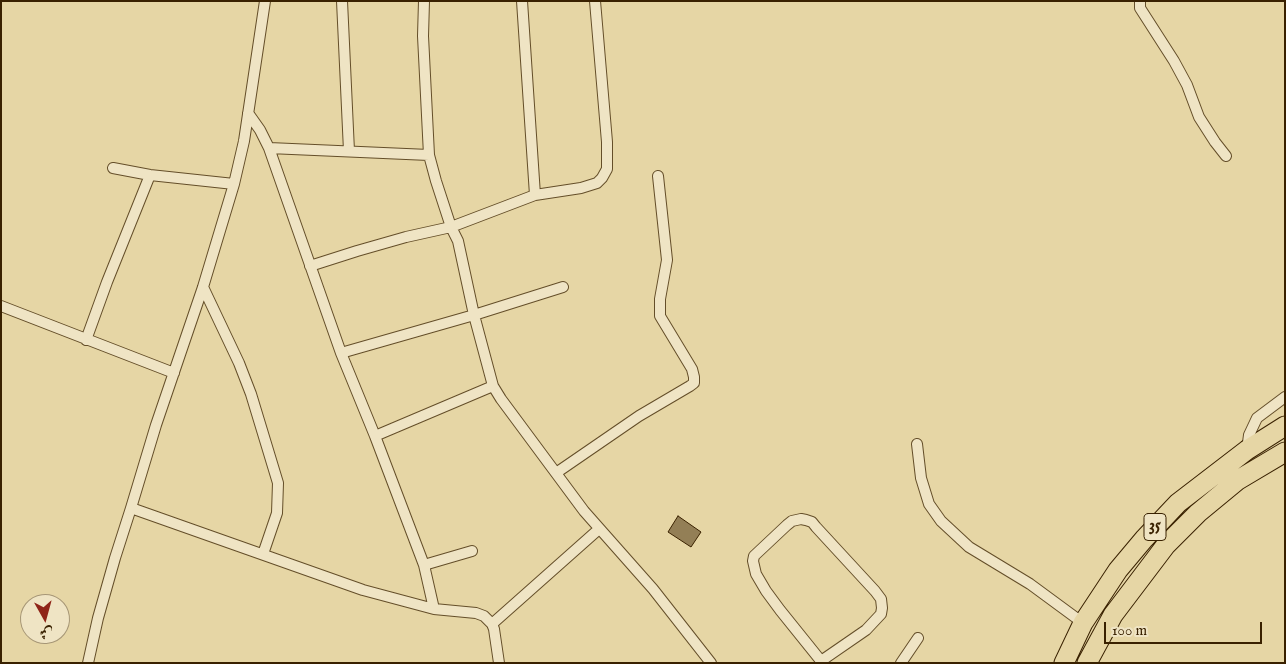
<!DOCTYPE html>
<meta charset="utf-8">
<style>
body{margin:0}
#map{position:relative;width:1286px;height:664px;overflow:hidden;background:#e6d6a5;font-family:"IM FELL English",Amiri,serif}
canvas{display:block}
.frame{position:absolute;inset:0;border:2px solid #392100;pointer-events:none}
.north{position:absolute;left:20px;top:594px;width:50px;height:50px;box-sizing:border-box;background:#efe4c4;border:1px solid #a69676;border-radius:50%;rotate:173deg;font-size:14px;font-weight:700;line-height:20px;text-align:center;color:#392100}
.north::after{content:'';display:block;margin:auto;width:18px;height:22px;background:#8f2418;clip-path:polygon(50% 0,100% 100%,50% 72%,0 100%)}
.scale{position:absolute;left:1104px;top:622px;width:158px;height:22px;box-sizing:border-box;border:2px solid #392100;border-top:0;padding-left:6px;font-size:15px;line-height:18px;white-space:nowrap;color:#392100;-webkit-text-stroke:4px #efe4c4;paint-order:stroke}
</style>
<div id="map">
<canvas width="1286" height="664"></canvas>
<div class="frame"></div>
<div class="north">ش</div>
<div class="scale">100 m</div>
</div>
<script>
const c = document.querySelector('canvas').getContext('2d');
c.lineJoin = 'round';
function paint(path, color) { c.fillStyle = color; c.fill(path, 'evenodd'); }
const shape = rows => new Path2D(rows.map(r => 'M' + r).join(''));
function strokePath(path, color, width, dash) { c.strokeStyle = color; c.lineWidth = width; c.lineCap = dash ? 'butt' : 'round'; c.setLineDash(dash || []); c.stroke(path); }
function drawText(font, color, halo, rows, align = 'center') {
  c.font = font + ' "IM FELL English",serif'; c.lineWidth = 4.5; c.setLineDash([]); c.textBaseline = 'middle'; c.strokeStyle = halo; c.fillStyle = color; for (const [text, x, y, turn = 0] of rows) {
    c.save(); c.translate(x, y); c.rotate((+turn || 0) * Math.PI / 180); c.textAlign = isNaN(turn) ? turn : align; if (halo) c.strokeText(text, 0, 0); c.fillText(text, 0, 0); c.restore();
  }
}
const building = shape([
 [678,516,701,532,691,547,668,532,678,516]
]);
paint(building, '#937f56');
strokePath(building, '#392100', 1);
const street = shape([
 [342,1,349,151],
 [424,1,423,36,429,155,436,181,451,227,458,241,474,315,493,386,501,399,584,511,653,589,711,663],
 [522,1,535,195],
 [1140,1,1140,8,1174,61,1187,85,1199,117,1215,142,1226,156],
 [248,113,260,130,269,148,341,353,375,436,424,565,434,609],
 [269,148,429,155],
 [113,168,150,175,234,184],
 [310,266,357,251,406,237,451,227,535,195,581,188,597,183,602,178,607,169,607,142,595,1],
 [203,287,239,363,251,394,278,483,277,513,263,554],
 [1,306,174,373],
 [86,340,107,282,150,175],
 [341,353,474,315,563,287],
 [375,436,493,386],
 [917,444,921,478,929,504,941,521,969,547,1030,584,1083,623],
 [1247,450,1249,435,1257,418,1285,397],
 [556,473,639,416,690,386,694,383,694,377,692,369,660,316,660,299,667,260,658,176],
 [131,508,363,590,434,609,476,613,484,616,492,624,494,629,499,663],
 [424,565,472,551],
 [492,624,599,529],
 [821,661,866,630,881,614,882,608,881,599,875,591,816,527,812,522,806,520,801,519,792,521,787,525,754,556,753,561,756,574,766,591,780,610,821,661,822,663],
 [88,663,98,618,115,558,131,508,156,425,203,287,234,184,244,141,265,1],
 [901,663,918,638]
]);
const highway = shape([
 [1064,663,1083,623,1118,570,1144,539,1178,503,1247,450,1285,426],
 [1087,663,1113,615,1166,545,1198,513,1238,480,1285,452]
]);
strokePath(street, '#644e29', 12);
strokePath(highway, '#392100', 21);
strokePath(street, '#efe4c4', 10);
strokePath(highway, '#e6d6a5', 19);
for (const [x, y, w] of [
 [1155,527,22]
]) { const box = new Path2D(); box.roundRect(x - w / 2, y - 13.5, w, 27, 4); c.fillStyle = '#efe4c4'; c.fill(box); strokePath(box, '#392100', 1); }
drawText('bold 16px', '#392100', null, [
 ["35",1155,527]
]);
</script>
